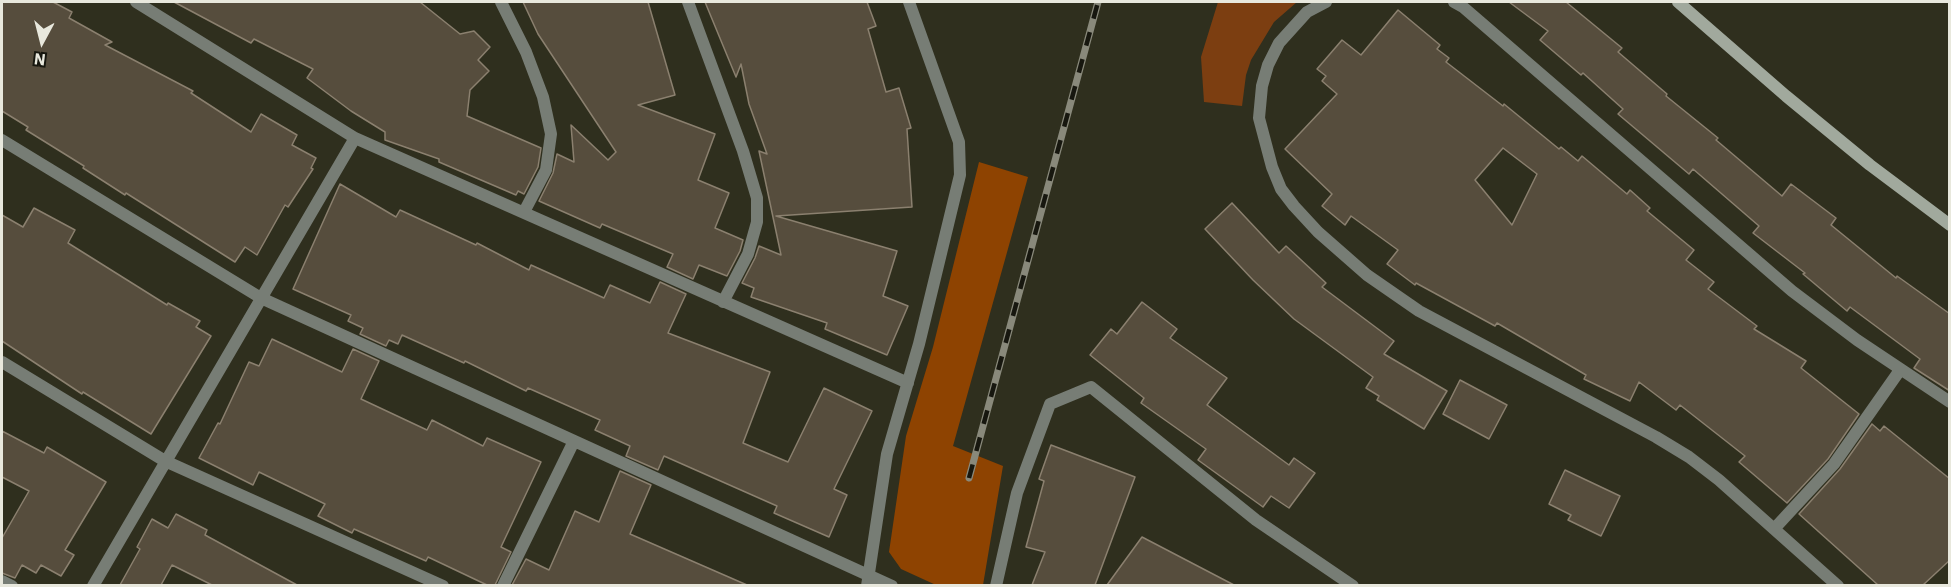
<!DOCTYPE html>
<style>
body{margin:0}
#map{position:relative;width:1951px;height:587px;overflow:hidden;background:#2f2f1e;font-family:"IBM Plex Sans",sans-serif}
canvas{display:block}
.frame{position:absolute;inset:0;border:3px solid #e8e8dd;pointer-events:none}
.north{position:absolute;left:12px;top:12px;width:60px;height:60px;-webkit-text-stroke:4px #17170f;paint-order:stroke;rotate:187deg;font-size:16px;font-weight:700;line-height:24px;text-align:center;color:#e8e8dd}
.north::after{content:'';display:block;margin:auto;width:21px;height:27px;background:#e8e8dd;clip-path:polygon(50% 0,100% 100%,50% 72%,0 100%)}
</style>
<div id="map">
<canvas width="1951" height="587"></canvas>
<div class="frame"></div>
<div class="north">N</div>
</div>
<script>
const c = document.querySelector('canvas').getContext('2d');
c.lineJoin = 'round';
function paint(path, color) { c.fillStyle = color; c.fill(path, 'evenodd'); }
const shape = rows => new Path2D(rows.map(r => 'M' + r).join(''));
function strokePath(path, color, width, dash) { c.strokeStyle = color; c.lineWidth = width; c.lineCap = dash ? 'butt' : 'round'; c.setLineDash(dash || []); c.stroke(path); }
paint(shape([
 [1218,2,1297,2,1274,22,1251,60,1246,75,1242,106,1204,102,1201,57]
]), '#7c3e11');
paint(shape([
 [979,162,1028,177,953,446,1003,466,983,585,936,585,901,569,889,552,906,436,933,347]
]), '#8e4301');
const building = shape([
 [2,2,53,2,72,12,69,18,112,42,105,45,193,91,191,93,251,132,261,114,297,135,292,145,316,158,311,168,313,169,288,207,285,205,257,255,245,247,235,262,126,193,125,195,83,168,84,166,26,130,28,127,2,111,2,2],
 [174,2,420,2,460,34,474,31,490,47,478,60,489,71,470,90,467,116,541,148,538,167,524,194,518,191,516,195,439,162,439,159,385,140,385,132,351,111,307,78,313,69,254,39,251,43,174,2],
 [523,2,648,2,675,95,638,105,715,134,698,180,729,193,715,228,743,240,740,251,727,276,699,265,693,279,667,267,673,254,602,224,600,228,539,201,553,173,557,154,574,162,571,125,608,160,616,152,538,34,523,2],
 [705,2,867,2,876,26,868,29,886,92,899,88,911,128,907,129,912,207,776,216,897,251,883,296,908,306,887,355,825,329,827,323,751,297,754,288,742,283,755,258,759,246,781,255,759,151,767,154,749,104,741,64,736,77,705,2],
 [1509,2,1566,2,1622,48,1618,52,1667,94,1666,96,1718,138,1716,140,1782,196,1791,184,1836,218,1831,225,1896,278,1897,276,1950,314,1950,391,1914,368,1920,359,1850,307,1847,311,1803,274,1805,273,1753,233,1759,226,1693,169,1689,174,1618,114,1623,109,1583,73,1581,75,1540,40,1548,31,1509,2],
 [1398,10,1440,45,1437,49,1449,58,1446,62,1503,106,1504,104,1559,149,1561,147,1578,161,1582,156,1627,194,1630,190,1650,208,1647,211,1694,250,1686,260,1714,282,1708,289,1757,326,1754,329,1806,361,1801,368,1859,414,1828,459,1787,503,1739,462,1745,456,1680,405,1676,410,1639,382,1630,401,1584,379,1586,375,1497,323,1495,326,1416,283,1415,285,1387,264,1398,250,1351,216,1345,225,1322,206,1332,194,1285,149,1337,94,1322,81,1326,76,1317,69,1342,40,1361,55,1398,10],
 [1503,148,1537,174,1512,225,1475,180,1503,148],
 [340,184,396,217,400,210,476,245,477,243,529,270,531,265,604,298,610,285,650,303,660,282,686,294,668,333,770,372,743,443,788,462,824,388,872,411,834,489,847,495,829,537,774,513,777,506,664,456,658,470,626,456,630,446,595,430,600,420,528,388,526,391,465,361,464,363,402,335,398,344,389,340,386,346,360,334,363,328,348,321,351,315,293,289,340,184],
 [1232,203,1279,253,1286,246,1326,283,1322,287,1394,341,1384,354,1447,391,1424,429,1377,400,1379,396,1366,388,1373,377,1294,319,1253,280,1205,229,1232,203],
 [34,208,75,230,68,243,167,305,168,303,200,321,196,327,211,336,151,434,83,392,82,394,2,341,2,215,23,227,34,208],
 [1142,302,1177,329,1170,338,1227,378,1207,405,1289,465,1294,458,1315,473,1289,508,1271,496,1263,507,1198,460,1206,449,1141,403,1144,398,1090,355,1111,329,1117,334,1142,302],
 [272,339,342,372,353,349,379,361,361,399,427,430,432,420,483,446,487,438,541,462,501,547,511,552,495,585,487,585,428,557,426,561,354,529,352,533,318,516,325,504,259,472,253,485,199,458,218,423,220,424,249,362,259,366,272,339],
 [1460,380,1507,405,1489,439,1443,414,1460,380],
 [1872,424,1880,431,1884,426,1950,479,1950,560,1923,585,1878,585,1799,514,1840,469,1872,424],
 [2,431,44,453,47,447,106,482,65,550,74,555,61,576,41,565,36,573,22,565,15,578,2,573,2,538,29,491,2,477,2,431],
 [1051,445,1135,477,1095,585,1032,585,1045,552,1026,547,1044,481,1039,479,1051,445],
 [1565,470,1620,496,1601,536,1568,520,1571,515,1549,504,1565,470],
 [620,471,651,485,630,534,747,585,512,585,526,559,549,570,575,511,599,522,620,471],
 [176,514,207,530,205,535,297,585,212,585,172,565,161,585,120,585,140,549,137,547,152,519,168,528,176,514],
 [1142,537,1234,585,1107,585,1142,537]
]);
paint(building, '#564d3d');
strokePath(building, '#8b806f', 1.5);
strokePath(shape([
 [136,2,355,138,908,383],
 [501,2,526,52,543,97,551,134,546,170,524,212],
 [688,2,743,151,757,198,757,222,748,254,723,302],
 [1326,2,1307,12,1279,43,1268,65,1262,86,1259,118,1272,167,1281,189,1294,206,1318,232,1367,275,1419,311,1656,437,1689,457,1719,480,1838,586],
 [1454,2,1463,7,1792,291,1857,340,1950,402],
 [2,140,261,298,892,586],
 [2,362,165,461,443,586],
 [1774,529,1834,464,1900,370],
 [2,581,12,586],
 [93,586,355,138],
 [503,586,574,441],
 [867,586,887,454,919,344,960,175,959,142,909,2],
 [996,586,1017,493,1050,404,1091,387,1256,520,1353,586]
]), '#777d75', 12);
strokePath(shape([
 [1678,2,1786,96,1870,165,1950,225]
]), '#a1a99d', 12);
const rail = shape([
 [969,478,1098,2]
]);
strokePath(rail, '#89897b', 7);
strokePath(rail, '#17170f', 4.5, [14]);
</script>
